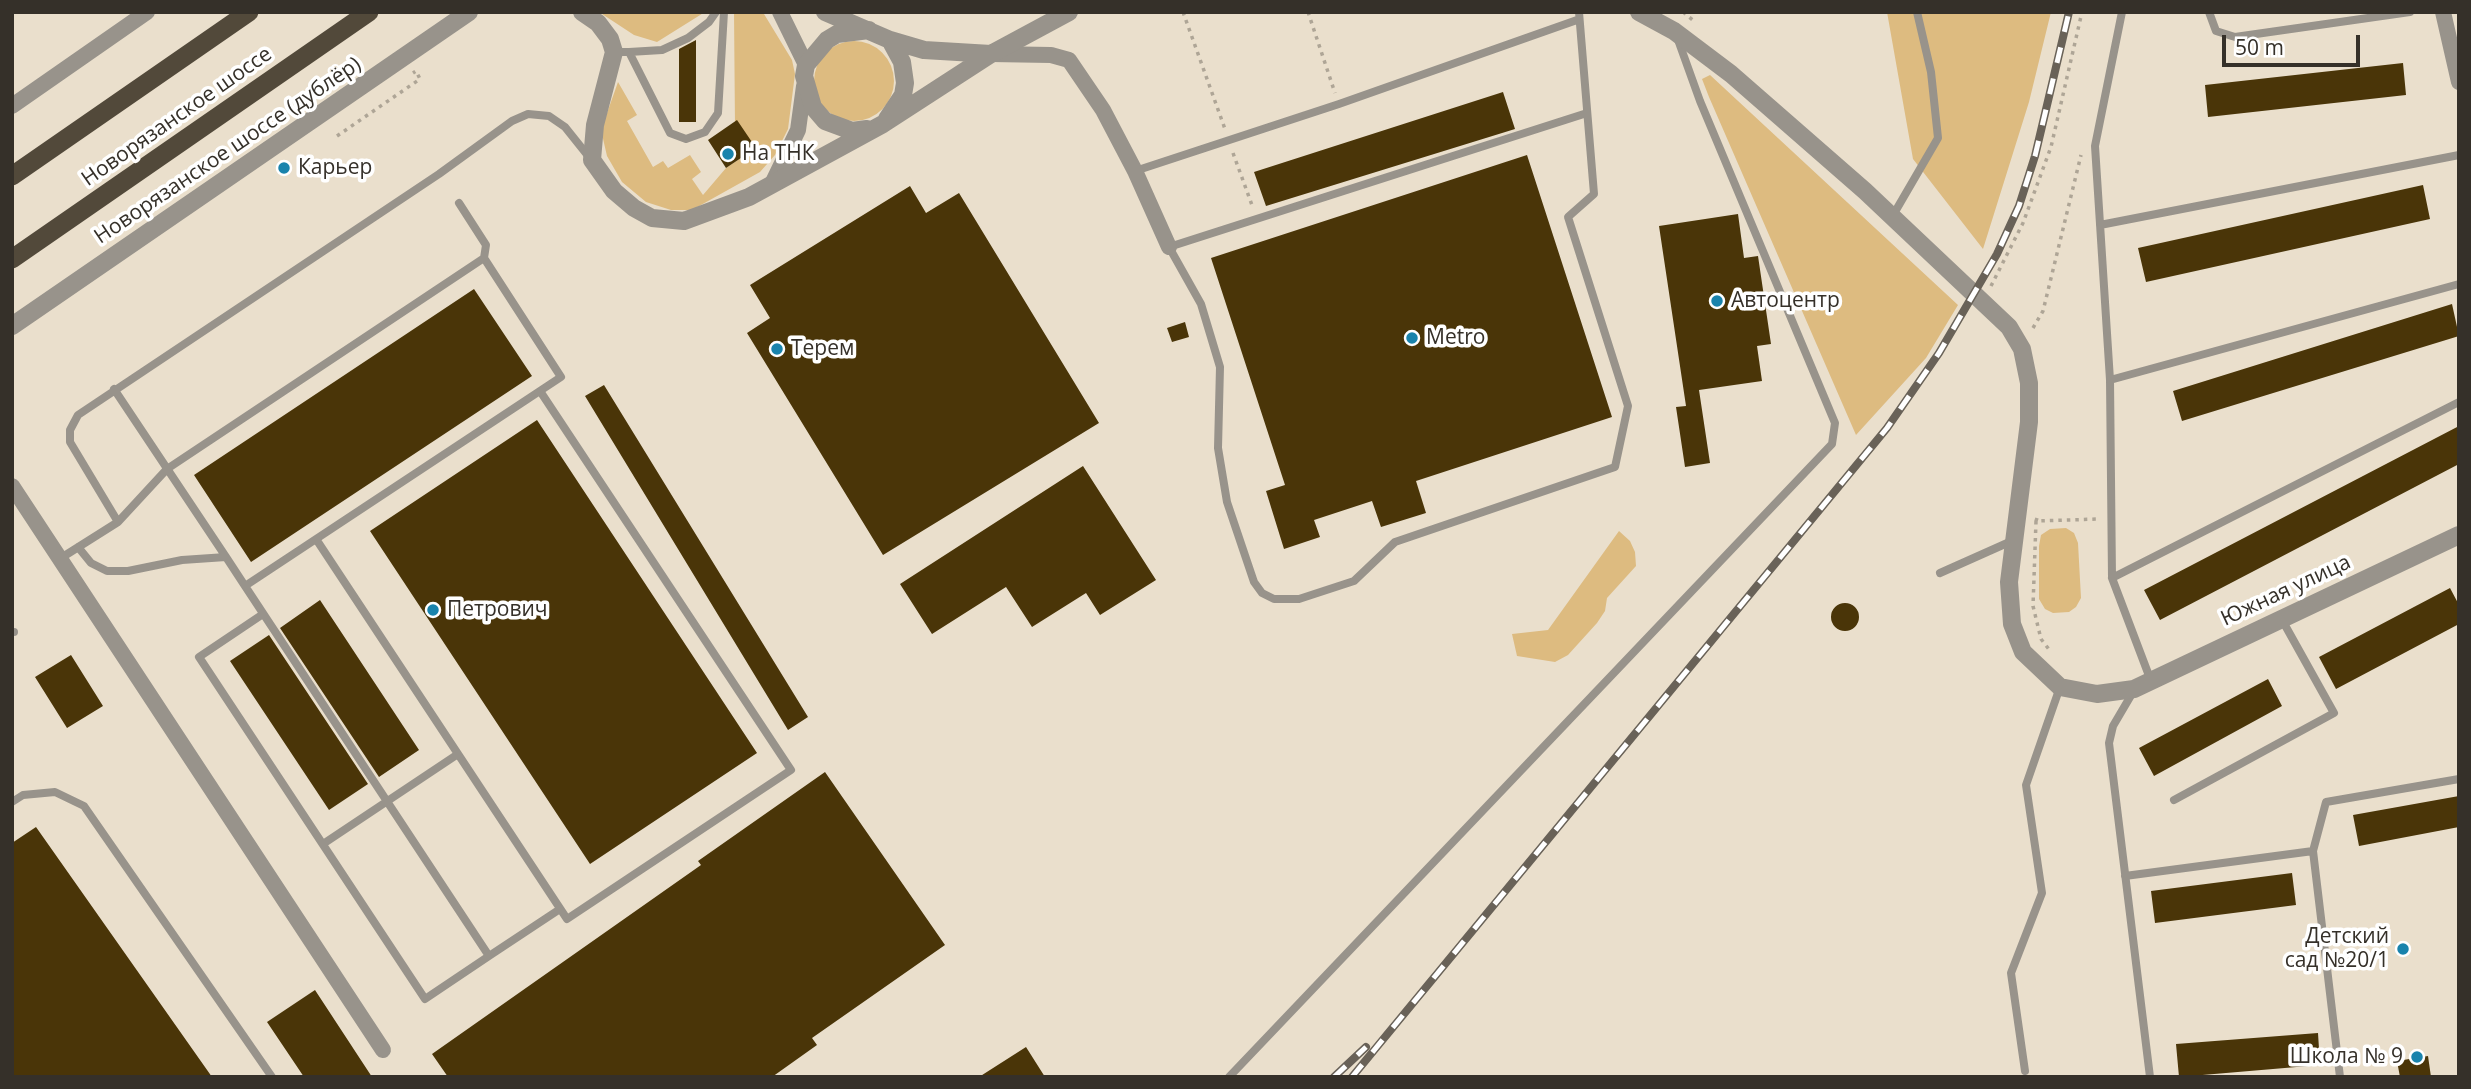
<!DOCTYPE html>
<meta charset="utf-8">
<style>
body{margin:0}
#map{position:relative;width:2471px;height:1089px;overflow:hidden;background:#eadfcc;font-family:"Open Sans",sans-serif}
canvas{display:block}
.frame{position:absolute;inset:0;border:14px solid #353029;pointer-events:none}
.scale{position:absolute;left:2222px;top:35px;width:138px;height:32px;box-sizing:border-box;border:4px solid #353029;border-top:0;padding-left:9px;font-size:21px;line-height:24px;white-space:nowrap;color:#353029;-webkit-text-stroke:5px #fff;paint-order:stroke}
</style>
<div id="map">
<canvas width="2471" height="1089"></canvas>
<div class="frame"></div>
<div class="scale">50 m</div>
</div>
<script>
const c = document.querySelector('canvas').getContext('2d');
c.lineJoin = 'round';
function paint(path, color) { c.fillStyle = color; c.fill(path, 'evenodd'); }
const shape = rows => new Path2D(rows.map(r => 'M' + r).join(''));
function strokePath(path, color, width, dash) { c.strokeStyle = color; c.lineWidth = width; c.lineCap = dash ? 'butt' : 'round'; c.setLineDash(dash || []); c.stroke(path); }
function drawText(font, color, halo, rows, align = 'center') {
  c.font = font + ' "Open Sans",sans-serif'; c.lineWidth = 7; c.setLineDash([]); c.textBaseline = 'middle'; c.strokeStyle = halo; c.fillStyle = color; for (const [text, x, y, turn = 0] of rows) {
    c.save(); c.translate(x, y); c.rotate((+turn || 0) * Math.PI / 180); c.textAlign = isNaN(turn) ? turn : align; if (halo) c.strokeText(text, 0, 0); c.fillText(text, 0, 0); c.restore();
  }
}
paint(shape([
 [599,12,705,12,657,42,634,35],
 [734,12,764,14,792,60,795,74,788,129,775,155,760,172,692,210,671,210,646,202,622,182,607,156,601,130,618,82,637,115,627,121,653,167,663,161,668,168,690,155,701,172,692,179,703,195,726,168,756,148,735,127],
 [1887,12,2051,12,2029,102,1983,249,1913,159],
 '814 81a40 40 0 1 1 80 0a40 40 0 1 1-80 0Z',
 [1710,75,1958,305,1926,358,1856,435,1709,97,1702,79],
 [2066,528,2074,533,2078,543,2081,598,2076,607,2069,612,2053,613,2045,609,2039,599,2039,546,2041,535,2050,529],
 [1619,531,1630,541,1635,552,1636,566,1607,598,1605,611,1597,623,1568,655,1555,662,1517,656,1512,634,1548,630]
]), '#ddbb80');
paint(shape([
 [696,40,696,122,679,122,679,49],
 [2403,63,2406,95,2208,117,2205,85],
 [1503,92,1515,129,1266,206,1254,172],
 [737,120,756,148,726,168,708,140],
 [1527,155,1612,417,1416,481,1426,513,1381,527,1372,501,1314,520,1320,537,1284,549,1266,491,1285,485,1211,258],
 [2423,185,2430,219,2146,282,2138,248],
 [910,186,926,213,959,193,1099,423,883,555,747,333,770,318,750,285],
 [1738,214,1744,258,1758,256,1771,344,1757,346,1762,381,1699,390,1710,463,1685,467,1676,407,1686,406,1659,226],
 [474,289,532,376,251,562,194,475],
 [2452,304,2459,336,2182,421,2173,391],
 [1185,322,1189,337,1172,342,1167,328],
 [604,385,808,717,788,730,585,396],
 [537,420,757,753,590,864,370,531],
 [2459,426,2459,464,2160,620,2144,590],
 [1083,466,1156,580,1100,615,1086,593,1032,627,1006,587,932,634,900,584],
 [2450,588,2459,605,2459,624,2336,689,2319,657],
 [320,600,419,750,379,777,280,628],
 '1831 617a14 14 0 1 1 28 0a14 14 0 1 1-28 0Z',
 [269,635,368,784,329,810,230,661],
 [71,655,103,706,67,728,35,677],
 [2268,679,2282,706,2154,776,2139,748],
 [825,772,945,945,812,1038,817,1045,772,1077,448,1077,432,1054,701,865,698,861],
 [2459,796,2459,827,2359,846,2353,815],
 [36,827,212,1077,12,1077,12,843],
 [2292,873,2296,905,2155,923,2151,891],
 [315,990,372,1077,304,1077,267,1022],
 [2318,1033,2320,1065,2179,1077,2176,1044],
 [1026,1047,1045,1077,979,1077],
 [2428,1056,2431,1077,2400,1077,2397,1061]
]), '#4a3508');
strokePath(shape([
 [1183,12,1225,129],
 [1308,12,1335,93],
 [1683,12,1695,22],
 [337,136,420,79,416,71,413,73],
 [1233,153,1253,208],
 [1991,286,2023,223,2051,147,2082,12],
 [2033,328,2043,311,2081,155],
 [2037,518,2036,521,2099,519],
 [2036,521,2033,606,2041,639,2051,652]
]), '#aea596', 3.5, [3.5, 5]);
strokePath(shape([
 [1579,12,1594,194,1568,217,1628,406,1615,467,1395,542,1354,581,1299,599,1274,599,1262,593,1254,582,1227,502,1218,448,1220,367,1201,304,1169,247,1587,113],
 [2122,12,2095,146,2110,380,2112,578,2151,681],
 [2209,12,2216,31,2235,37,2410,12],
 [614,52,629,52,670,133,686,139,705,132,718,113,724,12],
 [629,52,662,50,688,38,709,22,716,12],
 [1135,171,1339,104,1577,20],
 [1892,217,1938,138,1931,72,1917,12],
 [2100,225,2459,155],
 [2110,380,2459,284],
 [118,522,70,442,70,430,78,415,439,174,512,121,528,114,549,116,565,127,589,157],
 [316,539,567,919,791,770,540,391],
 [78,547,91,563,107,571,128,571,182,560,226,557,114,389],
 [226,557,245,586,561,377,484,258],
 [61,558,118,522,167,469,484,258,486,245,459,203],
 [1940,573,2014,540],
 [2112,578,2459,402],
 [245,586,489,956,560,909],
 [263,614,199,657,425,999,489,956],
 [12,632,14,632],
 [2133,692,2113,726,2109,743,2150,1077],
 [2174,800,2334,713,2281,618],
 [12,802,23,795,55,792,84,806,272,1077],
 [323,844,458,754],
 [2125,876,2313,851],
 [2025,1071,2011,973,2042,893,2026,785,2060,687],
 [1229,1077,1832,444,1835,423,1700,101,1677,37],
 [2340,1077,2313,851,2326,802,2459,779]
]), '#98938b', 8);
strokePath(shape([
 [780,12,806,65],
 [2443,12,2459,82],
 [991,54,1051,55,1069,60,1103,110,1135,171,1169,247],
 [12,106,147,12],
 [772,184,798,130,804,86],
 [12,486,383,1050]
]), '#98938b', 16);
strokePath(shape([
 [582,12,598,23,610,39,614,52,595,125,592,160,614,191,634,208,652,218,684,221,749,197,883,124,991,54,1069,12],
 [825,12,890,40,924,50,991,54],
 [1639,12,1674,31,1731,74,1865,191,2009,327,2022,349,2029,383,2029,422,2009,582,2012,624,2023,652,2060,687,2097,694,2134,689,2459,535],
 [887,119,903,95,905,83,902,62,890,40],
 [867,129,852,131,825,121,813,107,804,76,806,65,827,40,837,34,869,30],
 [12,326,469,12]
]), '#98938b', 18);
strokePath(shape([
 [12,176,249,12],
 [12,259,369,12]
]), '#52493a', 19);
const rail = shape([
 [1334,1077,1366,1047],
 [1352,1077,1887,428,1939,353,1997,254,2019,206,2035,156,2069,12]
]);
strokePath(rail, '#696258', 8);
strokePath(rail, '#fff', 5, [16]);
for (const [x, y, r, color] of [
 [728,154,7,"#1983ac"],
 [284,168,7,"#1983ac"],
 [1717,301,7,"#1983ac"],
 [1412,338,7,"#1983ac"],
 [777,349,7,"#1983ac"],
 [433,610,7,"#1983ac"],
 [2403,949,7,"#1983ac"],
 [2417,1057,7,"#1983ac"]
]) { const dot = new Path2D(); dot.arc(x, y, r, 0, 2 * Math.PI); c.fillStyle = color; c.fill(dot); strokePath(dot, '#fff', 2.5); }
drawText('21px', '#353029', '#fff', [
 ["Новорязанское шоссе",177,117,-35],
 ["Новорязанское шоссе (дублёр)",228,151,-34],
 ["Южная улица",2286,591,-25]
]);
drawText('21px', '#353029', '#fff', [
 ["На ТНК",742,154],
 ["Карьер",298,168],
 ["Автоцентр",1731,301],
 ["Metro",1426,338],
 ["Терем",791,349],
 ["Петрович",447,610],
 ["Детский",2389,937,"right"],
 ["сад №20/1",2389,961,"right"],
 ["Школа № 9",2403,1057,"right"]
], 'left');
</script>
